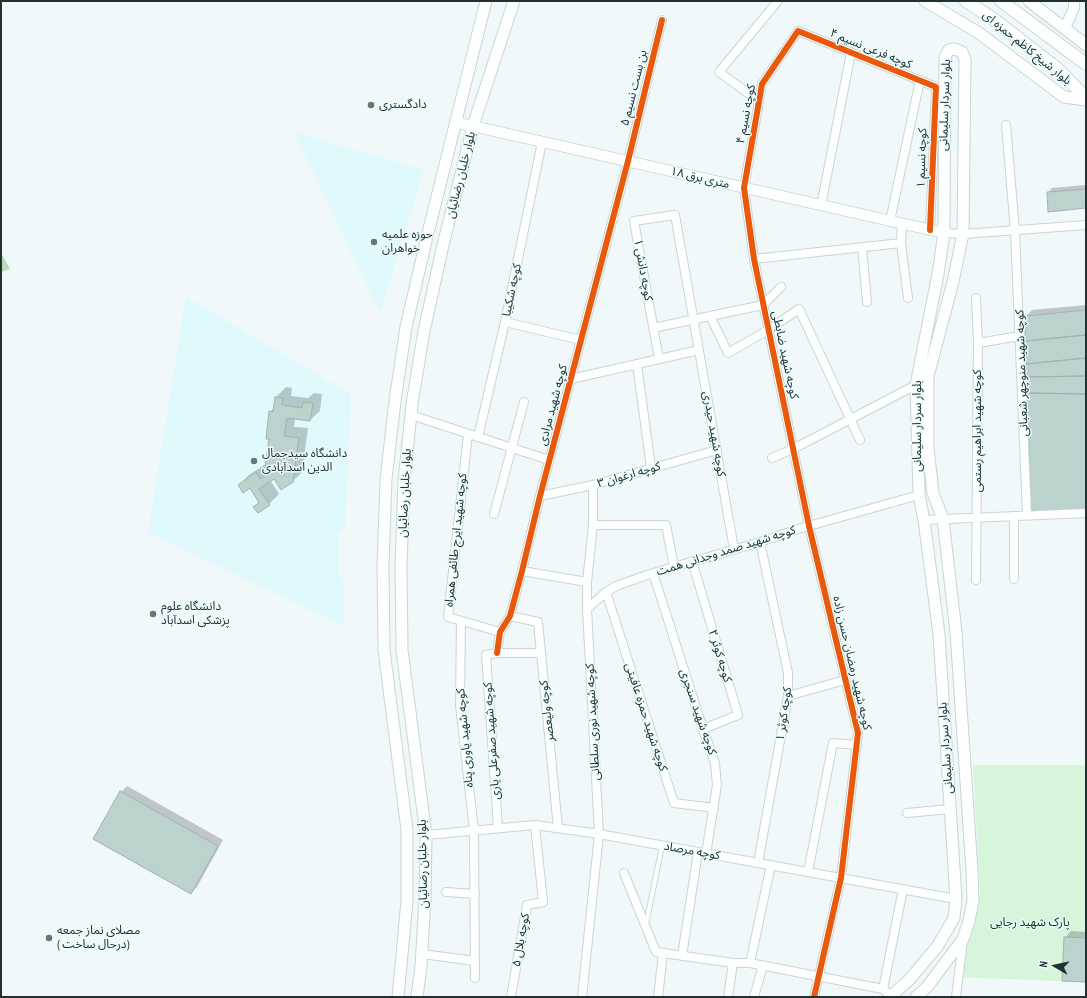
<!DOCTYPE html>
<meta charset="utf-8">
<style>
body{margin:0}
#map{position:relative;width:1087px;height:998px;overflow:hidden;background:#f0f8f9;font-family:"PT Sans Narrow",sans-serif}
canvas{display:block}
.frame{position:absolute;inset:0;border:2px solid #213031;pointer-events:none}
.north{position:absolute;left:1035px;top:946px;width:40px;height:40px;-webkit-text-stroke:3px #ecfbfd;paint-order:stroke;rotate:279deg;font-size:11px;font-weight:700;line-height:16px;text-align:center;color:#213031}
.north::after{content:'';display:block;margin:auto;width:14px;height:18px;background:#213031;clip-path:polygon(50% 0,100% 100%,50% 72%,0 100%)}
</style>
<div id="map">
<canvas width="1087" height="998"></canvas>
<div class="frame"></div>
<div class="north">N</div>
</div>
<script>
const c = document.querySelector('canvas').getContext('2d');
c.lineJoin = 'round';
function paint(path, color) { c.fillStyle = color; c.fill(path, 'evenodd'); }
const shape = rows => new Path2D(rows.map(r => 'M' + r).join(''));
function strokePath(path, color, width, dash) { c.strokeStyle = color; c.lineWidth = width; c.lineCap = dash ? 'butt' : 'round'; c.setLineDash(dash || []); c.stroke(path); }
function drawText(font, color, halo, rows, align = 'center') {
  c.font = font + ' "PT Sans Narrow","Noto Sans Arabic",sans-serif'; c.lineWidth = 3; c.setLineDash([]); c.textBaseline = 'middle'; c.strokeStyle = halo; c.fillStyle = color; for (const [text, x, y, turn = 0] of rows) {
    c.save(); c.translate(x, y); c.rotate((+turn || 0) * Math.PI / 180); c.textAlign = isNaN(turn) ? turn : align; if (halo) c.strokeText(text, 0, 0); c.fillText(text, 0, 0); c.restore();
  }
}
paint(shape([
 [294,132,424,170,380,313],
 [186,297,351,394,345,528,339,533,338,575,343,578,345,627,148,532]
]), '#e0f9fc');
paint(shape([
 [973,765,1086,765,1086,982,953,977,971,936,980,895]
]), '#d7f5db');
paint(shape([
 [1,253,10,269,1,272]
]), '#b8dcbc');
paint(shape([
 [1086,185,1086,207,1048,193,1052,188],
 [1086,305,1086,508,1026,317,1032,310],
 [286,387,292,388,291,396,308,398,314,393,322,394,320,411,310,420,295,418,294,427,308,428,302,472,292,482,274,477,270,480,279,494,269,504,258,512,254,507,259,502,250,487,239,485,249,475,267,463,270,438,270,412,274,408,276,397],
 [127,786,223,840,197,887,191,893,121,792],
 [1071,931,1086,932,1086,981,1065,938]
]), '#0003');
const building = shape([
 [1086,189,1086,208,1048,212,1047,192,1086,189],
 [1086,310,1086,335,1025,341,1025,316,1086,310],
 [1086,335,1086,358,1026,364,1025,341,1086,335],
 [1086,358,1086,376,1027,377,1026,364,1086,358],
 [1086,376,1086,394,1027,393,1027,377,1086,376],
 [1027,393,1086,394,1086,509,1031,511,1027,393],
 [275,397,283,398,282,405,302,408,303,402,313,403,310,421,287,418,284,436,299,438,293,482,281,490,274,479,259,489,270,505,258,513,253,507,259,503,250,488,243,493,238,485,256,472,260,479,268,473,265,468,269,439,266,439,269,411,273,412,275,397],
 [120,791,218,846,191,894,93,839,120,791],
 [1064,937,1086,938,1086,982,1062,981,1064,937]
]);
paint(building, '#bbd2cd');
strokePath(building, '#a6b0af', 1);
const service = shape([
 [646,924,662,846]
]);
const minor = shape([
 [759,101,719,72,778,1],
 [1006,125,1015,231,1027,515],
 [821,206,851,53],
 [890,221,920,80],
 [902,224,901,243,908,298],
 [944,233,963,234,1086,225],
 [862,247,867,302],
 [754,259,901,243],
 [976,298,978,343,976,580],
 [710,316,728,353,768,330,799,309,860,440],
 [505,322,581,340],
 [653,328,763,305,781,287],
 [978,343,1020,336],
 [659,359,634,221,675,215,734,549],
 [637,364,651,468],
 [571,379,699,350],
 [411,415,549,460],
 [468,434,448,617,500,632],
 [478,437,505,322,542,142],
 [772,458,793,449,916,385],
 [540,496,593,485,717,450],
 [494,514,524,402],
 [1014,516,1014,579],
 [924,520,1086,513],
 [593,525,666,525,674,567],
 [692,561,738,715,703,729],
 [522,571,587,582],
 [653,573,703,729,715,763,717,785,706,854],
 [606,592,674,803,714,808],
 [587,609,606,592,616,586,653,573,760,542,798,529,919,495],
 [510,616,538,622,558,828],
 [461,621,460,705,474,831,475,978],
 [497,653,500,632,510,616,522,571,540,496,628,161,662,20],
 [788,696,845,680],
 [907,813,950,809],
 [498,828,486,655,497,653,541,653],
 [426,835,535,825,599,834,956,899],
 [758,863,788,696,788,673,760,542],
 [808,872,833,743,857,745],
 [624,873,656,952,733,963,750,963,883,989,891,996],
 [446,892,475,894],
 [422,954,475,961],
 [682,956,698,852],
 [750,963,771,865],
 [883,989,903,889],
 [511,997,527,905,543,902,535,825],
 [582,997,599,834,587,609,587,582,593,525,593,485],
 [658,997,663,953],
 [728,997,733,963],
 [754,997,763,965],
 [814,997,841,878,858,733,809,526,754,259,744,188,762,84,798,31,936,87,930,230],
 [956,997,963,940]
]);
const tertiary = shape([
 [1065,28,1074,8,1074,1],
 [455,122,944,233]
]);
const secondary = shape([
 [925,1,979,33,1064,97,1086,100],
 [1029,1,1086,45],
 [398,997,407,901,407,830,384,650,383,566,386,479,395,401,406,327,426,241,486,1],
 [417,997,421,966,425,900,426,835,402,650,401,566,404,481,412,404,424,331,443,245,473,126,514,1],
 [890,997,909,980,937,947,954,918,956,899,939,634,924,520,919,495,916,385,938,274,944,233,945,57,949,50,955,49,962,52,965,60,963,234,953,282,928,376,928,448,933,493,943,519,956,632,972,871,973,901,969,921,963,939,927,987,916,997]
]);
const primary = shape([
 [966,1,995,20,1059,70,1086,98],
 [1001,1,1086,64]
]);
strokePath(service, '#cad5d6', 6);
strokePath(minor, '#cad5d6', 10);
strokePath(tertiary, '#cad5d6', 12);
strokePath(secondary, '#cad5d6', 13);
strokePath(primary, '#cad5d6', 14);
strokePath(service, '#fdfefe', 4);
strokePath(minor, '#fdfefe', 8);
strokePath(tertiary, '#fdfefe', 10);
strokePath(secondary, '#fdfefe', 11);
strokePath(primary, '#fdfefe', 12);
strokePath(shape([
 [497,653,500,632,510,616,522,571,540,496,628,161,662,20],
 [814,997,841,878,858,733,809,526,754,259,744,188,762,84,798,31,936,87,930,230]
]), '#e8590c', 6);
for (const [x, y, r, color] of [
 [371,105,4,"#697677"],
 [374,242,4,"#697677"],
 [254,461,4,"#697677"],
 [153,614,4,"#697677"],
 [49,938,4,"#697677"]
]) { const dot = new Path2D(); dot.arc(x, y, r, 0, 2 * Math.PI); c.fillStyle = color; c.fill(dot); strokePath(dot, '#ecfbfd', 1.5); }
drawText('12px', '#213031', '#ecfbfd', [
 ["بلوار شیخ کاظم حمزه ای",1027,48,39],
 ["کوچه فرعی نسیم ۴",871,49,22],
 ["بن بست نسیم ۵",634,88,-76],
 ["بلوار سردار سلیمانی",945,105,-88],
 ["کوچه نسیم ۴",746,114,-79],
 ["کوچه نسیم ۱",922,158,-88],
 ["بلوار خلبان رضائیان",461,175,-76],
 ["۱۸ متری برق",700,178,13],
 ["کوچه دانش ۱",643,270,80],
 ["کوچه شکیبا",512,290,-78],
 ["کوچه شهید ضابطی",785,355,78],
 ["کوچه شهید منوچهر شعبانی",1022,373,-92],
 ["کوچه شهید مرادی",553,405,-75],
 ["بلوار سردار سلیمانی",918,426,-90],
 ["کوچه شهید ابراهیم رستمی",978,431,-90],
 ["کوچه شهید حیدری",714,434,80],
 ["کوچه ارغوان ۳",629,475,-16],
 ["بلوار خلبان رضائیان",405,493,-87],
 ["کوچه شهید ایرج طائفی همراه",456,540,-84],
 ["کوچه شهید صمد وجدانی همت",726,551,-17],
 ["کوچه کوثر ۲",720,656,73],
 ["کوچه شهید رمضان حسن زاده",852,663,77],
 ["کوچه ولیعصر",547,711,-96],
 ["کوچه شهید سنجری",698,712,71],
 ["کوچه کوثر ۱",784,714,-82],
 ["کوچه شهید حمزه عافیتی",646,717,72],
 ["کوچه شهید نوری سلطانی",593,722,-93],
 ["کوچه شهید یاوری پناه",465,738,-95],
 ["کوچه شهید صفرعلی یاری",492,741,-94],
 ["بلوار سردار سلیمانی",946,748,-94],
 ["کوچه مرصاد",692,851,10],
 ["بلوار خلبان رضائیان",423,864,-91],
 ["کوچه بلال ۵",521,940,-80]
]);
drawText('12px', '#213031', '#ecfbfd', [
 ["دادگستری",379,105],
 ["حوزه علمیه",382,235],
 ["خواهران",382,249],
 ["دانشگاه سیدجمال",262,454],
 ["الدین اسدآبادی",262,468],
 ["دانشگاه علوم",161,607],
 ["پزشکی اسدآباد",161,621],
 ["مصلای نماز جمعه",57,931],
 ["( درحال ساخت)",57,945]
], 'left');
drawText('12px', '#00430a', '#ecfbfd', [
 ["پارک شهید رجایی",1030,923]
]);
</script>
